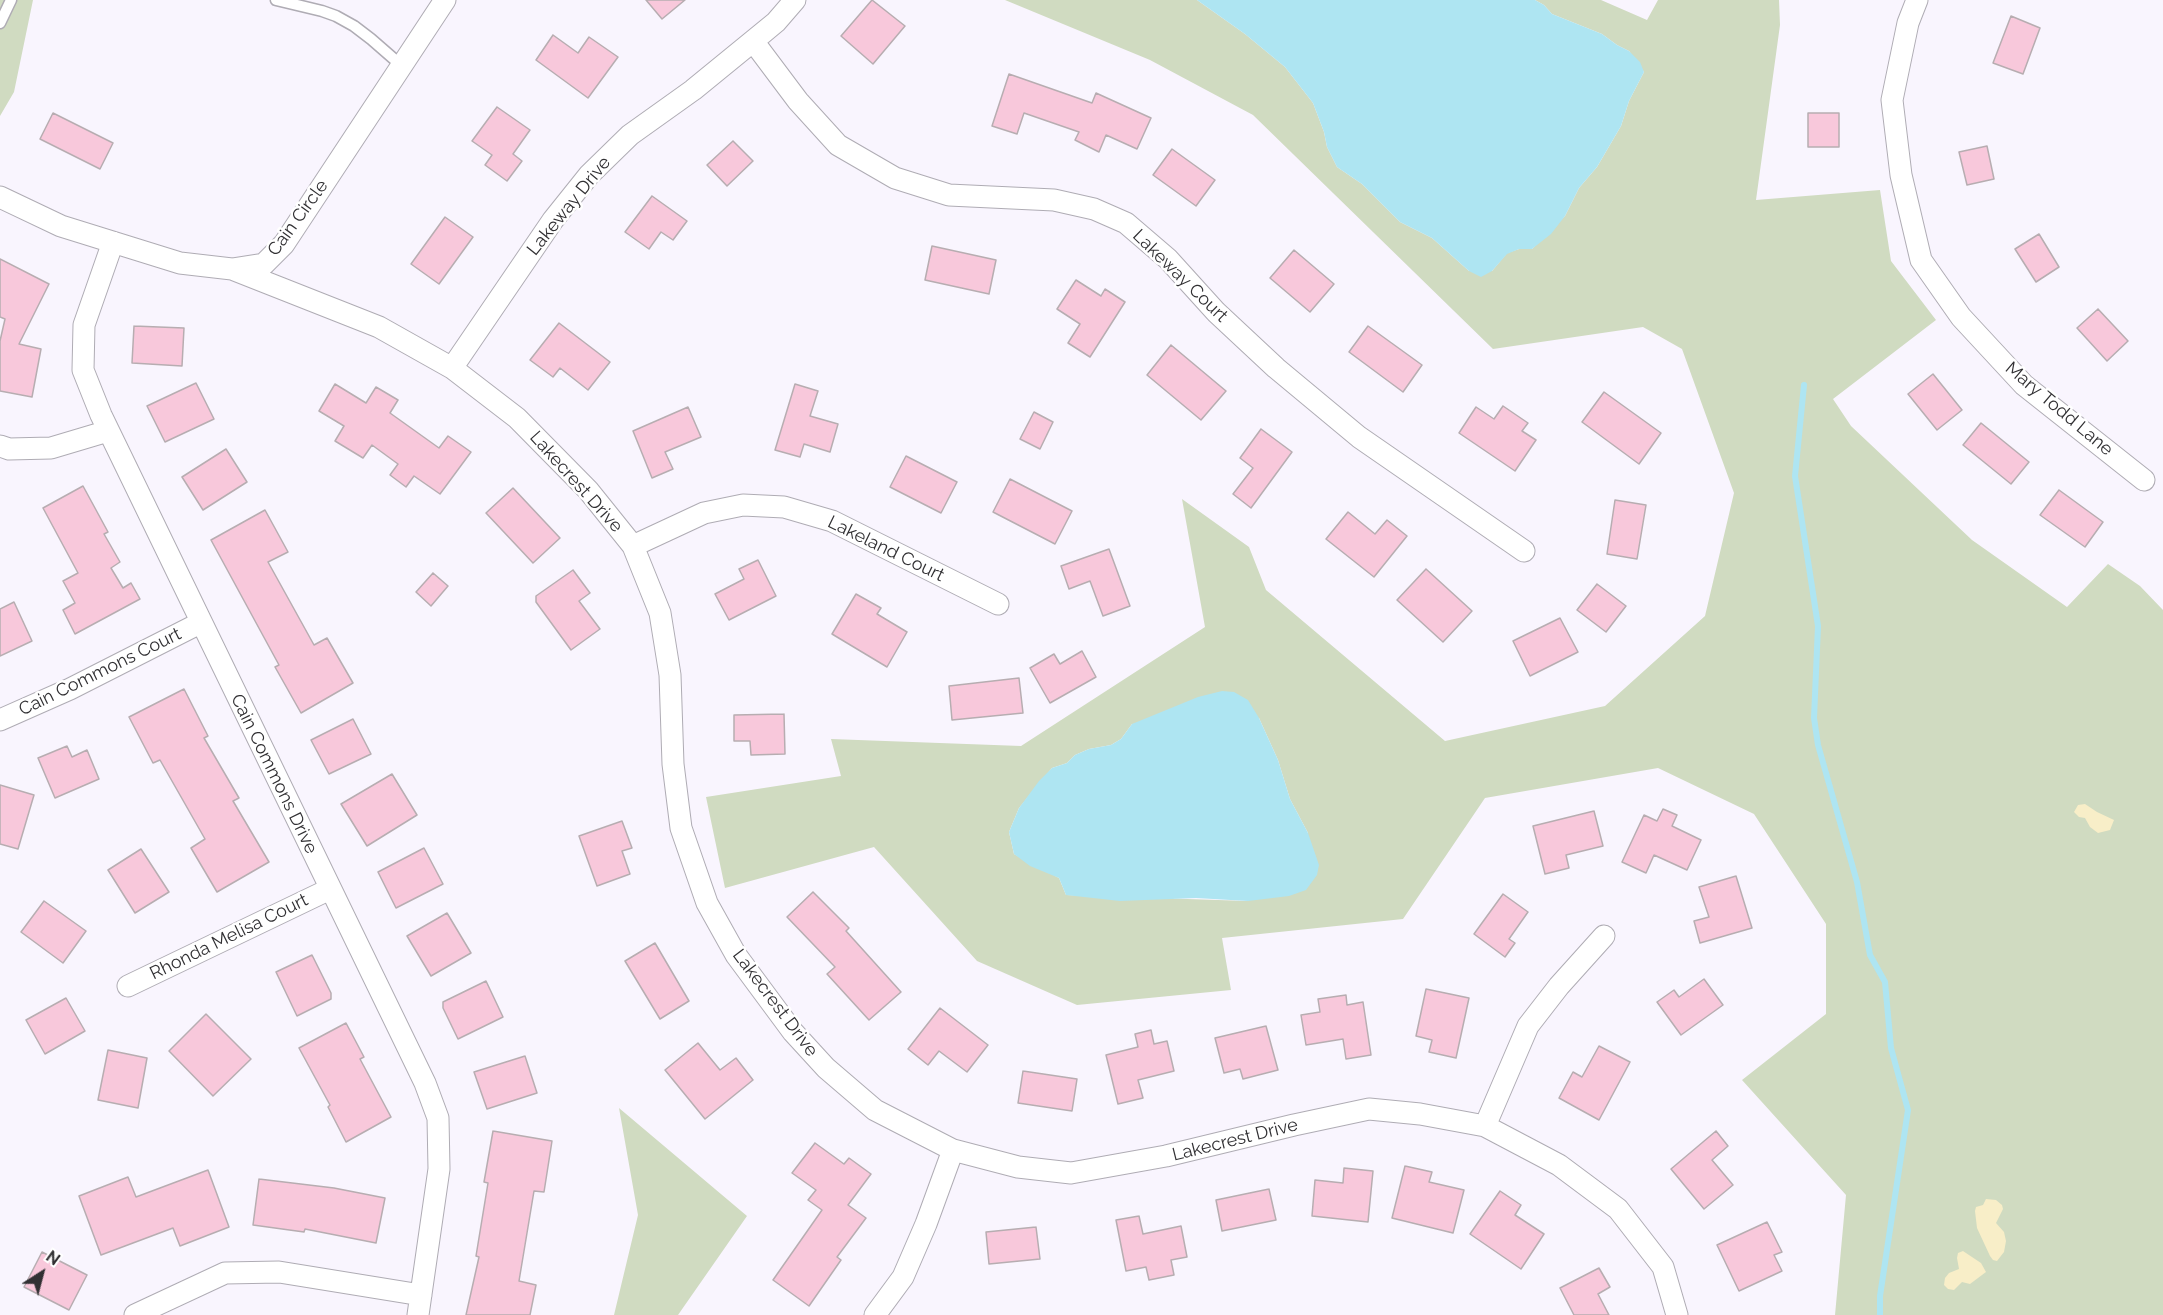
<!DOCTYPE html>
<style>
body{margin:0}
#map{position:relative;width:2163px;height:1315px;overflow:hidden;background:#f9f5fe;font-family:Raleway,sans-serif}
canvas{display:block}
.north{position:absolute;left:12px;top:1243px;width:60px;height:60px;-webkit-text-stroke:4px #fff;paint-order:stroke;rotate:36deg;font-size:16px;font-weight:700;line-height:24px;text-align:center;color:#313033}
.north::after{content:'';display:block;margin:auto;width:21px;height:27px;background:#313033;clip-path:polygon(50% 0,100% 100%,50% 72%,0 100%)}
</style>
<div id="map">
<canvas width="2163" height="1315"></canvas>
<div class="north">N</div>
</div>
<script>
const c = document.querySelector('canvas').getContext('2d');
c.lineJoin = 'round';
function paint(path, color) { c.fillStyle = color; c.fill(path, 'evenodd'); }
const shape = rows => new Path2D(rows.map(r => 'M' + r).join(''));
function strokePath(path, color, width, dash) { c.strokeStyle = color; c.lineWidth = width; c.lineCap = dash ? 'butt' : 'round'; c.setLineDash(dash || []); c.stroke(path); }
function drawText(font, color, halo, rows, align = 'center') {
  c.font = font + ' Raleway,sans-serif'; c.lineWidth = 5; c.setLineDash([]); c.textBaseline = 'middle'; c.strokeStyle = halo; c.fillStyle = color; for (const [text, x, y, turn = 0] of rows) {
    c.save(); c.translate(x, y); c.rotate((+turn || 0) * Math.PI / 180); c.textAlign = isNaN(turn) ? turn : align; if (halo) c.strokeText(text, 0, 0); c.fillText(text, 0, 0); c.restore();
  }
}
paint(shape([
 [0,0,33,0,14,92,0,116],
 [1005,0,1197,0,1245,34,1285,67,1313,103,1324,132,1327,147,1337,167,1362,184,1400,222,1432,238,1469,271,1492,271,1507,253,1519,249,1532,249,1565,216,1579,188,1597,167,1621,126,1629,101,1644,72,1629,51,1617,45,1602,34,1552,14,1544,5,1535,0,1601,0,1647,20,1658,0,1779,0,1780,25,1756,200,1880,190,1891,261,1936,320,1833,399,1851,426,1972,540,2067,607,2108,564,2140,586,2163,610,2163,1315,1835,1315,1846,1195,1742,1080,1826,1014,1826,924,1754,814,1658,768,1485,798,1403,919,1222,938,1231,990,1077,1005,977,961,874,847,725,888,706,797,841,776,831,739,1021,746,1205,627,1182,499,1249,547,1266,590,1445,741,1605,706,1705,616,1734,493,1682,349,1643,327,1493,349,1253,115,1150,60],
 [1259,718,1278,760,1290,799,1308,833,1248,901,1066,895,1059,878,1014,854,1009,832,1019,808,1052,768,1067,763,1075,755,1089,749,1111,745,1121,739,1132,724],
 [619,1108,747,1216,678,1315,614,1315,638,1215]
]), '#d0dbc1');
paint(shape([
 [2085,804,2097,812,2114,820,2110,830,2098,833,2090,827,2085,818,2079,817,2074,812,2078,805],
 [1986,1199,1996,1200,2002,1205,2003,1209,1996,1223,2004,1232,2006,1241,2004,1252,1997,1261,1993,1260,1990,1256,1977,1228,1975,1211,1976,1207,1983,1205],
 [1963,1251,1981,1263,1986,1272,1970,1284,1962,1282,1954,1290,1948,1289,1944,1285,1945,1278,1949,1273,1959,1269,1957,1258,1958,1253]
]), '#f8eec8');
paint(shape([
 [1197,0,1535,0,1544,5,1552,14,1602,34,1617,45,1629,51,1640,62,1644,72,1629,101,1621,126,1597,167,1579,188,1565,216,1551,234,1532,249,1519,249,1507,254,1492,271,1481,277,1469,271,1432,238,1400,222,1362,184,1337,167,1327,147,1324,132,1313,103,1285,67,1245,34],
 [1222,691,1234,692,1248,700,1259,718,1278,760,1290,799,1308,833,1319,865,1317,875,1306,890,1289,896,1248,901,1196,898,1120,901,1066,895,1059,878,1030,866,1014,854,1009,832,1019,808,1039,781,1052,768,1067,763,1075,755,1089,749,1111,745,1121,739,1132,724,1198,697]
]), '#aee5f2');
strokePath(shape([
 [1804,385,1795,476,1818,626,1814,718,1818,745,1857,882,1870,955,1885,982,1891,1048,1908,1110,1880,1296,1880,1315]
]), '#aee5f2', 6);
const building = shape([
 [646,0,685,0,662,19,646,0],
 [872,0,905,26,873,64,841,36,872,0],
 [2011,16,2040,28,2023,74,1993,63,2011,16],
 [553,35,578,53,589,37,618,57,588,98,536,60,553,35],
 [1009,74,1092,103,1096,93,1151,118,1137,149,1106,135,1099,152,1075,140,1079,132,1024,113,1017,134,992,126,1009,74],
 [497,107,530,130,513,154,522,161,507,181,485,165,492,155,472,141,497,107],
 [53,113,113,143,100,169,40,139,53,113],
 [1808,113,1839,113,1839,147,1808,147,1808,113],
 [733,141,753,161,727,186,707,165,733,141],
 [1987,146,1994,179,1967,185,1959,152,1987,146],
 [1172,149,1215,180,1196,206,1153,175,1172,149],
 [652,196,687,221,673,240,661,232,649,249,625,232,652,196],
 [445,217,473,237,439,284,411,264,445,217],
 [2039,234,2059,267,2036,282,2015,249,2039,234],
 [932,246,996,260,989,294,925,280,932,246],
 [1294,250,1334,284,1310,312,1270,278,1294,250],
 [0,259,49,284,19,344,41,349,32,397,0,391,0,341,5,319,0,317,0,259],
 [1076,280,1101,296,1105,289,1125,302,1090,357,1068,343,1080,324,1057,309,1076,280],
 [2098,309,2128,341,2107,361,2077,328,2098,309],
 [559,323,610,362,588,390,560,368,553,377,530,360,559,323],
 [134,326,184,328,182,366,132,363,134,326],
 [1368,326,1422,365,1403,392,1349,352,1368,326],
 [1171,345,1226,391,1201,420,1147,375,1171,345],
 [1933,374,1962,410,1937,430,1908,394,1933,374],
 [196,383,214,419,165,442,147,406,196,383],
 [335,384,366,403,376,387,398,400,390,413,439,448,448,436,471,452,440,494,414,476,406,487,390,475,398,464,372,445,363,458,335,441,344,426,319,411,335,384],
 [795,384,818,391,810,416,838,424,830,452,804,444,800,457,775,450,795,384],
 [1604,392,1661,433,1639,464,1582,422,1604,392],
 [1503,406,1528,423,1522,431,1536,440,1515,471,1459,433,1476,407,1494,419,1503,406],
 [688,407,701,437,665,452,673,469,652,478,633,431,688,407],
 [1034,412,1053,422,1040,449,1020,439,1034,412],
 [1981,423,2029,462,2011,484,1963,445,1981,423],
 [1261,429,1292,452,1251,508,1233,494,1253,468,1240,458,1261,429],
 [226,449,247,482,203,510,182,477,226,449],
 [906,456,957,482,941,513,890,487,906,456],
 [1010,479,1072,511,1055,544,993,512,1010,479],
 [83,486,108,532,104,534,120,562,111,568,123,588,131,583,140,599,75,634,63,610,75,603,63,581,78,573,43,508,83,486],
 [513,488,560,538,533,563,486,513,513,488],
 [2059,490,2103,522,2085,547,2040,515,2059,490],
 [1615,500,1646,505,1637,559,1607,554,1615,500],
 [265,510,288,552,268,562,314,645,327,638,353,683,301,713,275,667,279,665,211,540,265,510],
 [1348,512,1375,534,1387,520,1407,536,1374,577,1326,539,1348,512],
 [1109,549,1130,606,1103,616,1090,581,1069,589,1061,566,1109,549],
 [758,560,776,596,729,620,715,594,744,579,739,569,758,560],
 [1426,569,1472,611,1443,642,1397,600,1426,569],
 [573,570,590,593,579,601,600,629,571,650,536,602,536,596,573,570],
 [433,573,448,586,431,606,416,592,433,573],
 [1597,584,1626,606,1606,632,1577,610,1597,584],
 [856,594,881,608,877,614,907,632,887,667,832,634,856,594],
 [14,602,32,641,0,656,0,609,14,602],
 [1560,618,1578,652,1530,676,1513,641,1560,618],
 [1082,651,1096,677,1050,703,1030,668,1054,654,1060,664,1082,651],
 [1019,678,1023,713,952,720,949,686,1019,678],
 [184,689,208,736,204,738,239,798,233,801,269,862,217,892,191,848,205,839,160,760,153,763,129,717,184,689],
 [784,714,785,754,751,755,750,741,734,741,734,715,784,714],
 [353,719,371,754,329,774,311,740,353,719],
 [67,746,72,757,87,750,99,779,55,798,38,758,67,746],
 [392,774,417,815,367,846,341,804,392,774],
 [0,785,34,795,18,849,0,844,0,785],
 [1663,809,1677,815,1672,826,1701,840,1687,870,1654,855,1646,873,1622,862,1644,815,1657,821,1663,809],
 [1594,811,1603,846,1566,855,1569,868,1545,874,1533,826,1594,811],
 [622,821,632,848,622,851,630,874,597,886,579,836,622,821],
 [424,848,443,884,396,908,378,872,424,848],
 [141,849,169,892,135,913,108,870,141,849],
 [1736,876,1752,928,1700,943,1694,921,1709,917,1699,887,1736,876],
 [813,892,849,928,846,931,901,992,869,1020,827,974,835,967,787,917,813,892],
 [1503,894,1528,912,1509,939,1515,943,1505,957,1474,934,1503,894],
 [44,901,86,931,63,963,21,932,44,901],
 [447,913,471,953,431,976,407,936,447,913],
 [655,943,689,1001,660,1019,625,961,655,943],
 [312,955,331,993,331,999,297,1016,276,972,312,955],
 [1704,979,1723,1005,1681,1035,1657,1002,1674,990,1679,997,1704,979],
 [486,981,503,1017,458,1039,443,1008,443,1002,486,981],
 [1426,989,1469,998,1456,1058,1429,1052,1432,1040,1416,1036,1426,989],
 [1346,995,1347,1005,1363,1002,1371,1055,1346,1059,1343,1039,1306,1045,1301,1015,1320,1012,1318,999,1346,995],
 [66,998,85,1031,45,1054,26,1020,66,998],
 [940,1008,988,1045,967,1072,939,1051,928,1065,908,1049,940,1008],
 [206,1014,251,1059,213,1096,169,1051,206,1014],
 [346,1023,364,1057,360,1059,391,1117,346,1142,328,1107,330,1105,299,1048,346,1023],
 [1266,1026,1278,1070,1243,1079,1240,1069,1224,1073,1215,1038,1266,1026],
 [1151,1030,1154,1044,1167,1041,1174,1071,1138,1080,1143,1098,1118,1104,1106,1055,1138,1047,1135,1034,1151,1030],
 [698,1043,720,1070,736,1058,753,1080,705,1119,665,1070,698,1043],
 [1599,1046,1630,1062,1599,1120,1559,1098,1573,1072,1582,1077,1599,1046],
 [108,1050,147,1058,138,1108,98,1100,108,1050],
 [525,1056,537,1093,487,1109,474,1072,525,1056],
 [1023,1071,1077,1079,1072,1111,1018,1103,1023,1071],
 [493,1131,552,1141,544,1192,534,1191,519,1281,536,1285,530,1315,466,1315,479,1257,476,1256,488,1183,484,1182,493,1131],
 [1716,1131,1728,1146,1712,1160,1733,1185,1704,1209,1671,1169,1716,1131],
 [815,1143,844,1164,849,1158,871,1174,848,1205,866,1218,837,1257,841,1260,809,1306,773,1280,822,1210,808,1200,816,1190,792,1173,815,1143],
 [1405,1166,1432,1172,1429,1182,1464,1190,1453,1233,1392,1218,1405,1166],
 [1344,1168,1373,1171,1368,1222,1312,1216,1315,1180,1343,1183,1344,1168],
 [208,1170,229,1227,180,1246,173,1228,101,1255,79,1196,128,1177,136,1197,208,1170],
 [259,1179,334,1188,385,1198,376,1243,305,1229,304,1232,253,1225,259,1179],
 [1269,1189,1276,1220,1222,1231,1216,1200,1269,1189],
 [1500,1191,1521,1205,1515,1215,1544,1234,1521,1269,1470,1234,1500,1191],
 [1139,1216,1143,1234,1181,1226,1187,1257,1171,1260,1174,1275,1149,1280,1146,1267,1126,1271,1116,1220,1139,1216],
 [1767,1222,1782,1252,1774,1255,1782,1271,1739,1291,1717,1245,1767,1222],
 [1036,1227,1040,1259,989,1264,986,1232,1036,1227],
 [42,1252,87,1275,69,1310,24,1287,42,1252],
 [1599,1268,1610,1287,1598,1294,1609,1315,1574,1315,1560,1288,1599,1268]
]);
paint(building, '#f8c8db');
strokePath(building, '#b7adb1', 1.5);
const service = shape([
 [276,0,322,11,336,16,354,26,371,39,402,66],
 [0,23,11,0]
]);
const minor = shape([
 [1917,0,1908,23,1892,100,1901,175,1921,260,1961,317,2024,385,2144,480],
 [753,41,798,101,838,145,895,178,949,195,1054,200,1094,209,1126,223,1168,259,1216,312,1276,368,1359,437,1524,551],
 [0,197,61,226,180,263,232,269,264,264,284,244,445,0],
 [113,242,84,325,83,370,101,415,425,1083,438,1118,439,1169,418,1315],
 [232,269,379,327,452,368,517,418,588,490,633,546,660,613,670,675,673,764,681,828,707,903,736,955,793,1032,826,1068,875,1110,953,1150,1018,1167,1071,1173,1166,1156,1294,1125,1369,1109,1420,1114,1485,1126,1559,1165,1618,1209,1663,1267,1677,1315],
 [452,368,553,220,589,175,630,135,693,90,753,41,776,22,795,0],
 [0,446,9,449,51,448,108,431],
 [633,546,704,513,743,505,784,507,832,521,998,604],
 [0,720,70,689,200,623],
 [128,986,330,889],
 [1485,1126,1528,1026,1559,986,1604,936],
 [135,1315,225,1273,279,1272,421,1295],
 [875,1315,903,1277,926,1224,953,1150]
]);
strokePath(service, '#afacb4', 13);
strokePath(minor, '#afacb4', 23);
strokePath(service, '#fff', 10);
strokePath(minor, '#fff', 21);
drawText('18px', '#313033', '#fff', [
 ["Lakeway Drive",569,206,-51],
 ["Cain Circle",298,218,-54],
 ["Lakeway Court",1180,276,44],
 ["Mary Todd Lane",2059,409,40],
 ["Lakecrest Drive",576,482,48],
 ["Lakeland Court",886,549,26],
 ["Cain Commons Court",100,672,-26],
 ["Cain Commons Drive",274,774,64],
 ["Rhonda Melisa Court",229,937,-26],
 ["Lakecrest Drive",775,1003,53],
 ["Lakecrest Drive",1235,1140,-14]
]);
</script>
